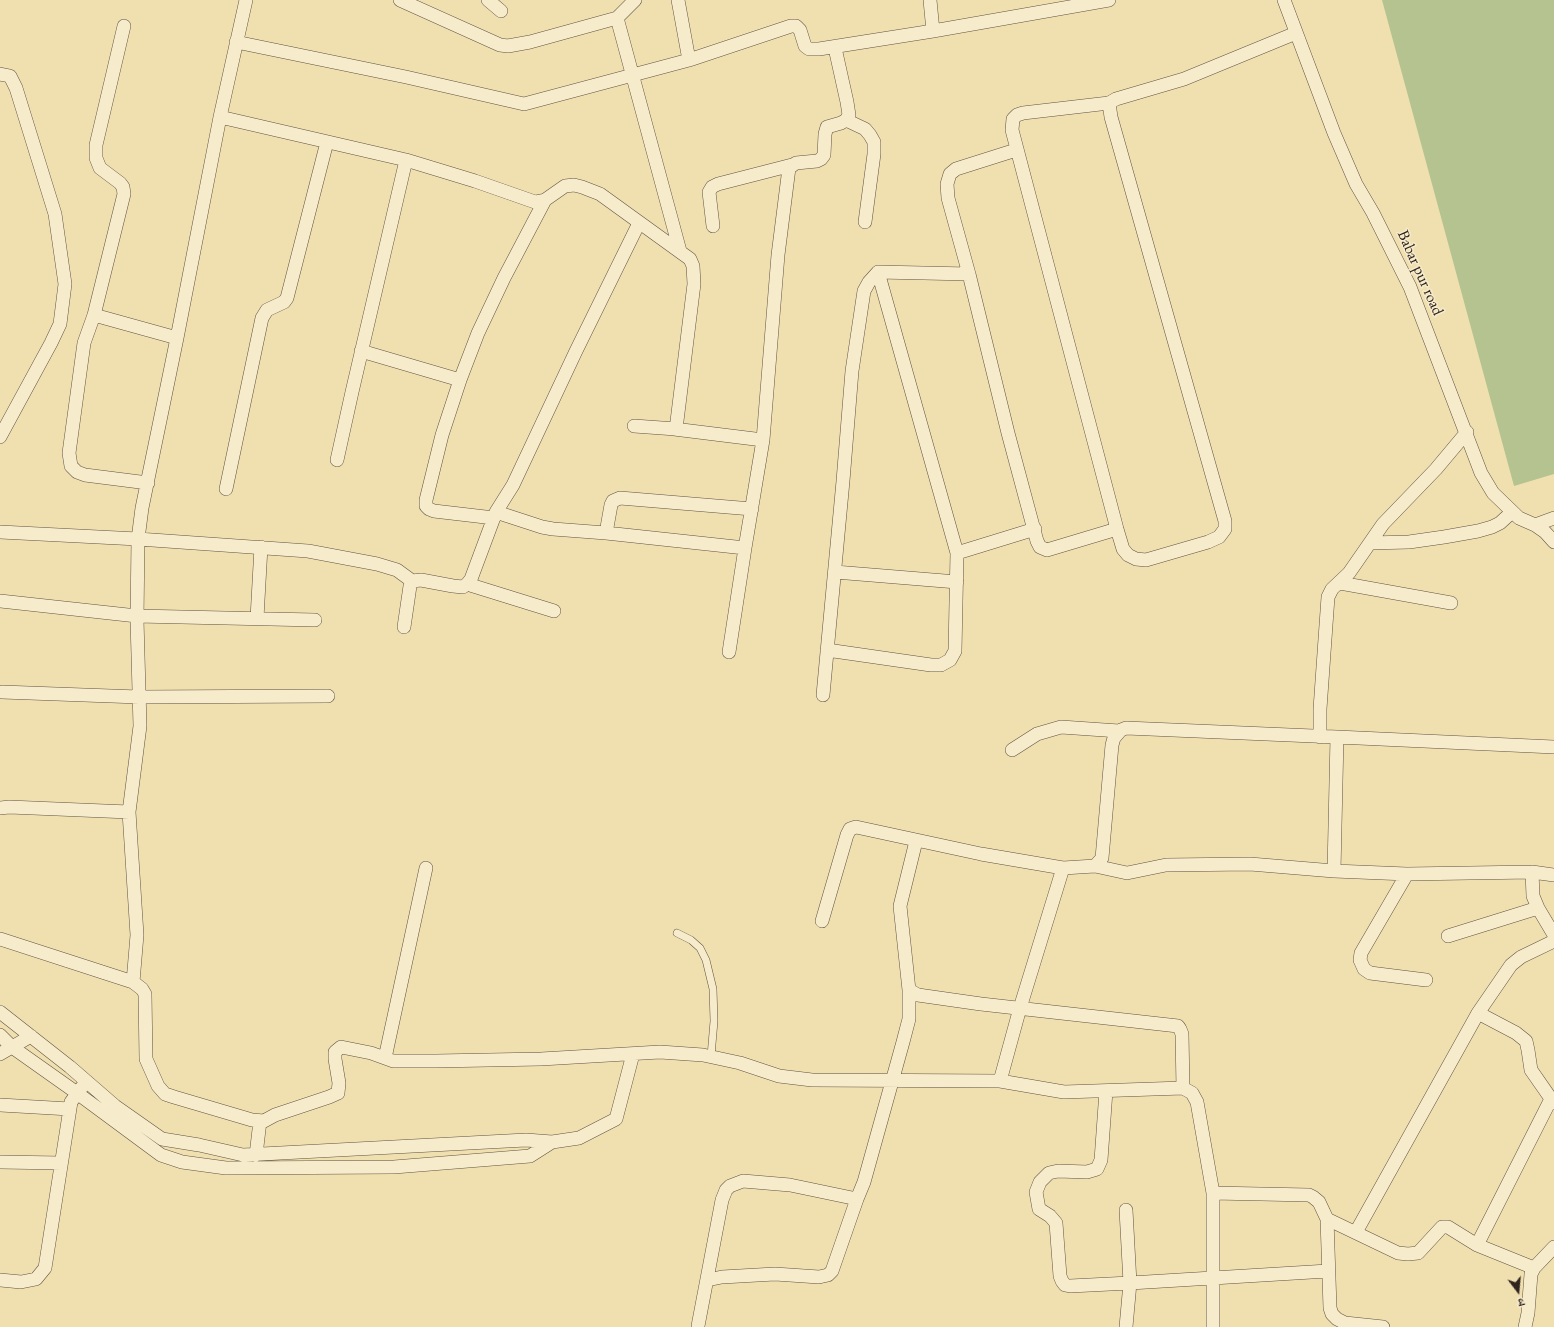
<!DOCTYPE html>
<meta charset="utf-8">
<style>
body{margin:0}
#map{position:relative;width:1554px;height:1327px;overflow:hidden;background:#f1e0af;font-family:"EB Garamond","Noto Serif Devanagari",serif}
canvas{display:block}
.north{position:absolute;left:1498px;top:1271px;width:40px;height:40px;-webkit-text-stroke:3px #f6ebcb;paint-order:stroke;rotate:164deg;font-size:11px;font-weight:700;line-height:16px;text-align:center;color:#2f241e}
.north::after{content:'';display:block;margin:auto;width:14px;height:18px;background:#2f241e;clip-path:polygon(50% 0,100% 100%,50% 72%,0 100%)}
</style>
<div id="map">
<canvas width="1554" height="1327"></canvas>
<div class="north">उ</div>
</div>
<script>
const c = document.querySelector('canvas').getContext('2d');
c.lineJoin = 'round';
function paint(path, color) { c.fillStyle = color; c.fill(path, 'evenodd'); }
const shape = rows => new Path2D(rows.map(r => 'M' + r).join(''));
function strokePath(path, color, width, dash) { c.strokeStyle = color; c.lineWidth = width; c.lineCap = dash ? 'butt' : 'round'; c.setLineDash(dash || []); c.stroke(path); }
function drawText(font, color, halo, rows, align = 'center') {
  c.font = font + ' "EB Garamond",serif'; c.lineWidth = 3; c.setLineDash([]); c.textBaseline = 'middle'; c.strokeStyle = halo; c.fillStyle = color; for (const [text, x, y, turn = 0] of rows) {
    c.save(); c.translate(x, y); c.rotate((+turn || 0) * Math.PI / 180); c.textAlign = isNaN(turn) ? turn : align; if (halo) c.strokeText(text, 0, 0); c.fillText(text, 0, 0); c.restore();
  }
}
paint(shape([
 [1382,0,1554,0,1554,474,1514,486]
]), '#b4c38f');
const lane = shape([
 [677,933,691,940,700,948,706,960,713,989,714,1021,711,1056]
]);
const street = shape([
 [400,0,500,45,508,46,530,42,617,18,680,251],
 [488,0,501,11],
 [678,0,689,60],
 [930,0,933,31],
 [1284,0,1334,133,1356,184,1373,213,1410,287,1481,473,1493,493,1519,518,1535,525,1554,518],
 [617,18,635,0],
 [124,26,96,145,96,158,100,168,120,183,123,187,124,194,94,315,84,343,69,453,71,466,77,472,85,475,148,483],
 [236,42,406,77,524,104,689,60,791,26,796,26,800,30,805,46,809,49,819,49,933,31,1109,0],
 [0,74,10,76,16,88,55,214,65,284,60,324,51,343,0,437],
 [1109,103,1023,113,1017,115,1013,119,1012,130,1117,529,1123,549,1128,555,1136,559,1146,560,1208,542,1219,537,1225,529,1225,521,1111,117,1109,103,1116,99,1184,79,1296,33],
 [220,117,406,160],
 [846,120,865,129,870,135,874,142,874,154,865,222],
 [1016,150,956,169,950,174,947,184,948,198,969,274,1008,433,1037,541,1040,547,1047,550,1117,529],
 [639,223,576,351,513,485,496,512,542,527,553,529,606,533,745,548],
 [713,226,709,192,712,187,718,184,792,165],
 [969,274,878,272,957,553,1035,529],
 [94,315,177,338],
 [361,351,460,380],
 [674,429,763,440,778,255,789,168,796,163,817,161,821,159,824,155,825,134,827,127,841,123,846,120,849,115,847,102,835,48],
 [337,460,352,392,406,160,475,181,535,202,545,200,565,186,574,185,582,187,600,194,690,259,693,266,694,284,676,429,634,426],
 [226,489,262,318,267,310,284,302,287,298,327,142],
 [494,518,434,511,429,509,426,506,426,500,442,435,460,380,478,333,504,278,545,200],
 [1535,525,1545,532,1554,542],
 [0,532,138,539,308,551,377,564,397,570,412,581],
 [606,533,611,505,613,501,620,498,752,509],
 [1370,543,1409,542,1444,537,1478,531,1492,527,1500,523,1512,512],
 [835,572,957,582],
 [1340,583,1451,603],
 [467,584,554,611],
 [0,601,137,616,315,620],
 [257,618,261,547],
 [404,627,410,586,412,581,421,580,453,586,463,587,467,584,471,579,496,512],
 [827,650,931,665,941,665,950,660,955,651,957,553],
 [729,652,745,548,763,440],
 [2,692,139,697,328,696],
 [823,695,843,481,852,371,864,291,869,282,878,272],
 [1320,737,1320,709,1328,597,1332,589,1349,573,1383,524,1436,469,1467,432],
 [1012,750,1037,734,1061,727,1119,731],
 [0,808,9,807,129,812],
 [1095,866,1127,873,1166,865,1250,864,1334,871,1407,874,1532,872,1554,875],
 [1334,871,1337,737],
 [1532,872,1533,896,1538,908,1554,935],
 [1407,874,1361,953,1360,960,1364,969,1370,973,1426,980],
 [822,921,847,835,850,829,856,827,981,854,1063,868],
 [1448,936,1538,908],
 [0,939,133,982,142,989,145,994,146,1059,158,1086,165,1094,174,1097,252,1120,264,1121,275,1115,329,1097,338,1093,339,1083,335,1059,335,1052,341,1047,371,1053,393,1061,436,1061,541,1059,660,1052,703,1055,740,1063,779,1076,812,1080,1000,1081,1064,1092,1183,1088,1192,1093,1197,1102,1213,1193],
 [133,982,137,935,129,812,140,726,137,620,138,539,142,508,177,338,220,117,246,0],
 [909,990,900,906,916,841],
 [0,1012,70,1067,115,1106,162,1139,199,1145,243,1155,526,1140,552,1142,579,1138,616,1119,633,1054],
 [1478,1013,1516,1033,1526,1041,1528,1050,1531,1070,1554,1103],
 [0,1035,12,1047,77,1093,161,1155,182,1162,226,1168,394,1167,530,1156,552,1142],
 [0,1054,31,1036],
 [385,1058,426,868],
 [1000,1081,1020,1008,1063,868,1095,866,1102,858,1112,745,1114,738,1121,730,1126,728,1337,737,1554,747],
 [1106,1091,1101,1160,1097,1169,1087,1172,1058,1171,1049,1173,1040,1182,1036,1192,1039,1209,1050,1216,1056,1223,1060,1276,1062,1281,1065,1285,1070,1286,1130,1283,1126,1210],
 [0,1105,70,1109],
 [256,1155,260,1121],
 [0,1162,61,1163],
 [1327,1219,1330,1308,1332,1314,1337,1319,1345,1323,1383,1327],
 [1356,1232,1478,1013,1511,965,1521,957,1554,941],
 [1477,1245,1551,1099],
 [0,1280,21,1282,36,1279,45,1268,71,1102,82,1087],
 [707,1280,722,1277,775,1274,819,1277,828,1275,832,1271,857,1199],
 [698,1326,722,1200,726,1190,730,1186,743,1181,790,1185,857,1199,864,1182,903,1042,909,1019,909,990,918,995,981,1004,1178,1026,1180,1029,1182,1034,1183,1088],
 [1126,1327,1130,1283,1328,1271],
 [1213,1327,1213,1193,1309,1195,1313,1197,1319,1202,1327,1219,1398,1253,1408,1254,1418,1253,1442,1227,1448,1227,1477,1245,1534,1268],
 [1525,1327,1528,1313,1531,1274,1534,1268,1554,1247]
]);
strokePath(lane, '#605342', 8);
strokePath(street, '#605342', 14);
strokePath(lane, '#f6ebcb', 7);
strokePath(street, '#f6ebcb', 13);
drawText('16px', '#2f241e', '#f6ebcb', [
 ["Babar pur road",1420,273,66]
]);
</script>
